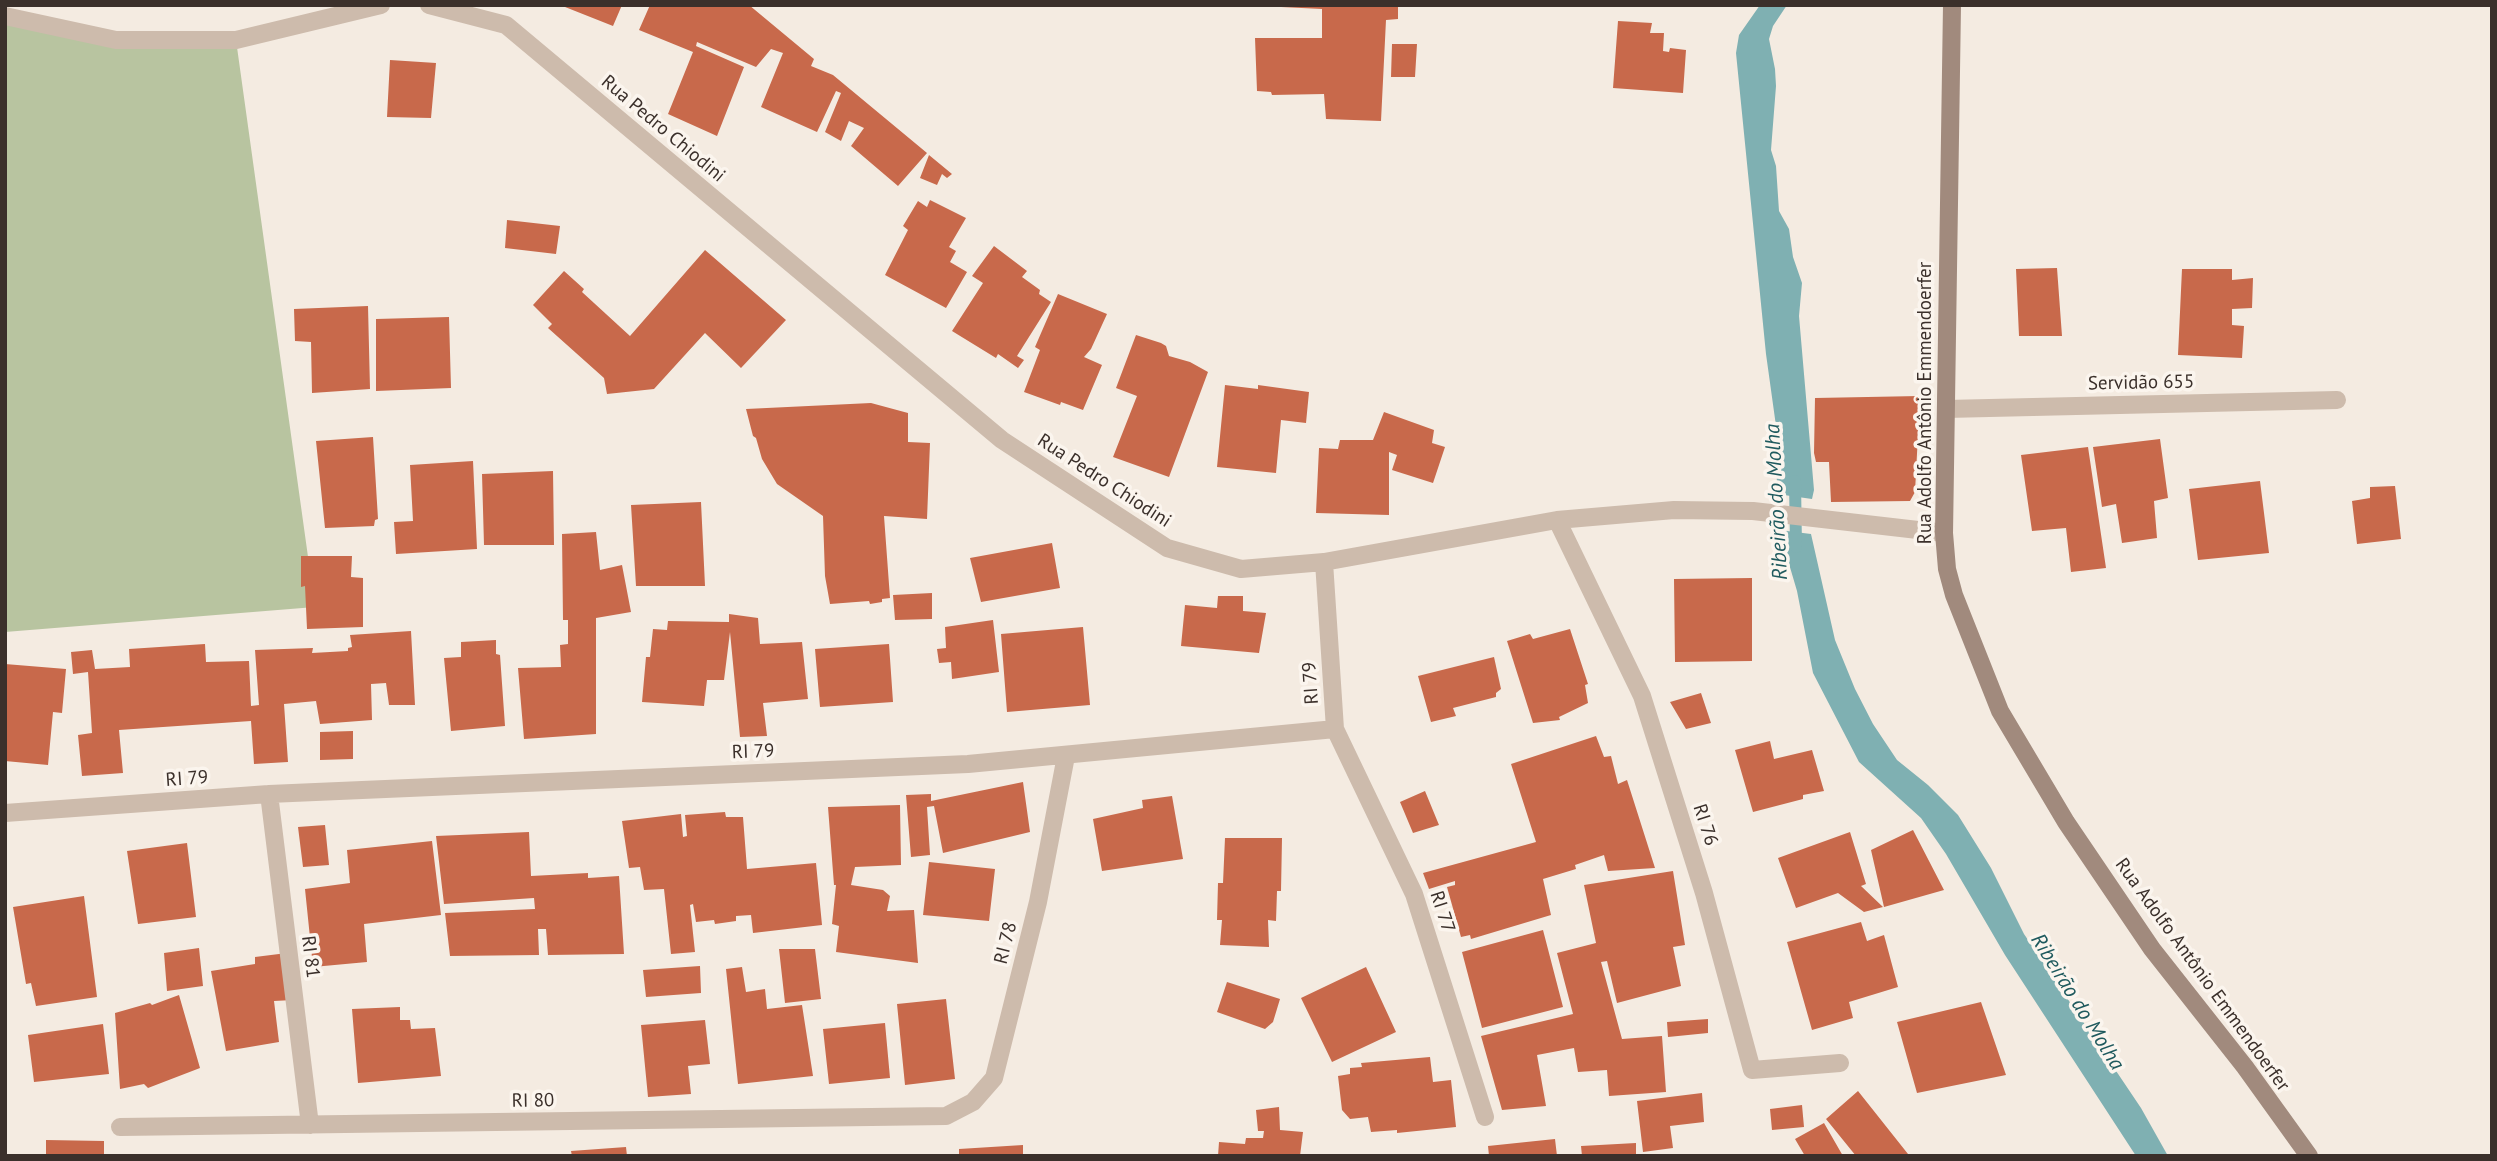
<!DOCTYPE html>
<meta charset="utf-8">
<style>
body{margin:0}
#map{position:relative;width:2497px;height:1161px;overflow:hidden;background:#f4ebe1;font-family:"PT Sans",sans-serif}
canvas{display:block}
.frame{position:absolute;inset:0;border:7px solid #3b302b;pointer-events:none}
</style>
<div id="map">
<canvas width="2497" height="1161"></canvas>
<div class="frame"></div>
</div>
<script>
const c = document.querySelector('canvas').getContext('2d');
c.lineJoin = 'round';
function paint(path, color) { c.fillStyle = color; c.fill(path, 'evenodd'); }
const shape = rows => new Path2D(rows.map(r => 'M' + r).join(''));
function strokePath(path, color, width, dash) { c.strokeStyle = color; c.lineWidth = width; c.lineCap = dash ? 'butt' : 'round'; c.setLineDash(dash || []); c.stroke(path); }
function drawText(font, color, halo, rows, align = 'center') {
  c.font = font + ' "PT Sans",sans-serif'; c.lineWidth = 7; c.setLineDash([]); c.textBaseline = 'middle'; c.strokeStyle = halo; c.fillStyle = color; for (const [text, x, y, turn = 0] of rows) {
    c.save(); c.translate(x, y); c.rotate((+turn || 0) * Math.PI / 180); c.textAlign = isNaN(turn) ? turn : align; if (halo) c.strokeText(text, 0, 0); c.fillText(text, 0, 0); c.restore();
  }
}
paint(shape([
 [5,16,116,40,236,40,315,607,5,632]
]), '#b8c4a0');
paint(shape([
 [1760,5,1787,5,1773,26,1769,39,1775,69,1776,86,1771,150,1776,166,1779,211,1789,229,1793,257,1802,283,1799,316,1814,490,1812,499,1777,494,1776,426,1766,354,1736,53,1739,35],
 [1779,530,1811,534,1835,640,1855,689,1873,724,1897,760,1928,785,1958,815,1991,868,2024,934,2141,1108,2168,1156,2136,1156,2005,955,1946,854,1921,818,1859,762,1813,673,1797,591]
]), '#7fb0b2');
strokePath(shape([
 [1795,481,1796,547]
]), '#7fb0b2', 12);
paint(shape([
 [560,5,622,5,613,26],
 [650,5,749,5,814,59,811,66,833,75,927,153,898,186,851,146,864,128,849,121,841,141,825,132,841,93,836,91,817,132,761,107,783,53,771,49,756,67,697,42,696,46,744,67,717,136,668,114,693,52,639,30],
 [1281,5,1398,5,1398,19,1386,20,1381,121,1326,119,1324,94,1272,95,1271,92,1257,91,1255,38,1322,38,1322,9,1281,7],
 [1618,21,1652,23,1650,33,1664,33,1663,51,1669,52,1670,48,1686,50,1683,93,1613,88],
 [1392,44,1417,44,1415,77,1391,77],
 [390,60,436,63,431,118,387,117],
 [929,155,952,174,947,178,942,174,937,185,920,178],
 [930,200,966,218,949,247,956,251,950,262,967,272,946,308,885,275,908,230,903,226,918,201,927,207],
 [507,220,560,226,556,254,505,248],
 [994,246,1027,271,1022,277,1040,290,1039,294,1051,302,1017,356,1024,360,1018,368,998,354,996,358,952,331,983,283,972,276],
 [705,250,786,320,741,368,705,333,654,389,607,394,604,378,548,328,552,324,533,305,564,271,584,289,582,292,630,336],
 [2057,268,2062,336,2019,336,2016,269],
 [2182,269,2232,269,2232,280,2253,278,2252,308,2232,309,2232,325,2244,326,2242,358,2178,355],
 [1058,294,1107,314,1091,349,1084,357,1102,365,1083,410,1061,402,1060,405,1024,392,1040,350,1035,347],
 [368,306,370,389,312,393,311,342,295,341,294,309],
 [449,317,451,388,376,391,376,319],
 [1136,335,1161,343,1166,346,1169,356,1190,362,1208,372,1169,477,1113,457,1137,396,1116,388],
 [1225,385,1258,389,1258,385,1309,392,1306,423,1281,420,1276,473,1217,467],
 [1920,396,1915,492,1910,501,1831,502,1829,462,1816,462,1814,453,1815,398],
 [871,403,908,413,908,442,930,443,927,519,884,516,890,598,882,599,882,602,870,604,869,601,830,604,825,576,823,516,777,484,762,459,756,438,753,436,746,409],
 [1384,412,1434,430,1432,443,1445,447,1433,483,1392,470,1397,455,1389,452,1389,515,1316,513,1319,448,1338,449,1340,440,1373,440],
 [373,437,378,519,375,520,374,526,325,528,316,441],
 [2160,439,2168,498,2154,501,2157,538,2122,543,2116,504,2102,507,2093,447],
 [2088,447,2106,568,2071,572,2066,528,2032,531,2021,455],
 [473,461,477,549,396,554,394,522,413,521,410,465],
 [553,471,554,545,484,545,482,474],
 [2260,481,2269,553,2198,560,2189,489],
 [2395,486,2401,539,2357,544,2352,501,2370,498,2370,487],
 [701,502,705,586,636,586,631,505],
 [596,532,600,570,622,565,631,612,596,618,596,734,524,739,518,668,561,667,560,645,568,644,568,620,563,620,562,534],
 [1052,543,1060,588,981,602,970,558],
 [301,556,352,556,351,577,363,578,363,627,307,629,305,586,301,587],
 [1752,578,1752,661,1675,662,1674,579],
 [932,593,932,619,895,620,893,595],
 [1218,596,1243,596,1243,611,1266,613,1259,653,1181,646,1185,605,1217,608],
 [729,614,758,618,760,644,802,642,808,699,763,703,767,736,740,737,730,632,724,680,707,680,704,706,642,702,646,657,650,657,653,629,667,630,668,621,729,622],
 [993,620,999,672,952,679,951,662,939,663,937,649,946,648,945,627],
 [1083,627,1090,705,1007,712,1001,634],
 [1570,629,1588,684,1585,685,1588,703,1559,717,1560,720,1533,723,1507,641,1530,634,1533,639],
 [411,631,415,705,389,705,386,683,371,684,372,720,320,724,316,701,284,704,288,762,254,764,251,721,119,730,123,773,82,776,78,735,92,733,88,672,73,674,71,652,92,650,95,669,130,667,129,649,205,644,206,662,249,661,251,706,259,705,255,650,313,648,312,653,348,651,348,648,352,647,350,635],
 [496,640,496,654,500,655,505,726,451,731,444,658,461,657,461,642],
 [889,644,893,702,820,707,815,649],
 [1494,657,1501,689,1496,693,1496,697,1453,708,1456,716,1431,722,1418,676],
 [5,664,66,669,62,713,53,712,48,765,5,761],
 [1701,693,1711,723,1686,729,1670,702],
 [353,731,353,759,320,760,320,732],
 [1596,736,1604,757,1611,756,1618,784,1627,780,1655,868,1608,871,1604,855,1575,865,1576,869,1543,879,1551,915,1471,939,1470,935,1461,937,1447,887,1455,885,1455,881,1429,889,1423,873,1536,842,1511,764],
 [1770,741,1774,759,1812,750,1824,791,1803,795,1803,799,1753,812,1735,750],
 [1023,782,1030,832,943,853,934,806,927,807,930,855,911,857,906,795,931,794,931,801],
 [1425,791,1439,825,1413,833,1400,802],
 [1172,796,1183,859,1102,871,1093,819,1143,808,1142,800],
 [900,805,901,865,855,867,851,885,883,890,890,896,887,911,914,910,918,963,836,952,839,926,832,924,836,885,834,885,828,807],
 [725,812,726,817,743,817,747,869,816,863,822,925,753,933,751,915,736,916,736,921,715,924,714,920,696,922,693,904,690,905,695,952,671,954,664,889,644,890,640,867,629,868,622,821,681,814,683,837,687,836,685,815],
 [325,825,329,865,303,867,298,827],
 [1913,830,1944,890,1884,907,1871,850],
 [529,832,531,876,588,873,588,878,619,876,624,954,548,955,546,929,538,929,539,955,450,956,445,913,535,909,534,898,444,904,436,836],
 [1850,832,1866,884,1861,886,1883,907,1864,912,1838,893,1796,908,1778,858],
 [1225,838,1282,838,1281,891,1277,891,1276,921,1268,920,1269,947,1220,945,1222,920,1217,920,1218,883,1223,883],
 [432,841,441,915,364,924,367,962,313,967,305,889,350,883,347,850],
 [187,843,196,917,138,924,127,851],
 [929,862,995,869,989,921,923,915],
 [1673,871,1685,945,1673,947,1681,986,1617,1003,1607,961,1601,962,1622,1039,1662,1036,1666,1092,1609,1096,1607,1070,1578,1072,1574,1048,1537,1055,1546,1106,1502,1110,1481,1036,1573,1014,1557,953,1596,943,1584,885],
 [84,896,97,997,36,1006,31,983,26,984,13,907],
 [1861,922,1867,941,1884,935,1898,987,1849,1002,1853,1018,1812,1030,1787,942],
 [1543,930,1563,1007,1482,1028,1462,952],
 [199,948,203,986,167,991,164,953],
 [779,949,815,949,821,999,785,1003],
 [287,953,293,1000,274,1001,279,1042,226,1051,211,971,255,964,255,957],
 [700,966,701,993,646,997,643,970],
 [742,967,746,992,765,989,767,1009,802,1005,813,1076,738,1084,726,969],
 [1366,967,1396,1032,1332,1062,1301,998],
 [1227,982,1280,999,1273,1022,1265,1029,1217,1012],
 [179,995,200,1068,148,1088,144,1084,120,1089,115,1013,150,1003,152,1005],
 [946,999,955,1079,905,1085,897,1004],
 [1981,1002,2006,1075,1917,1093,1897,1022],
 [400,1007,400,1020,410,1020,411,1029,435,1028,441,1076,358,1083,352,1009],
 [1708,1019,1708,1033,1668,1037,1667,1022],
 [705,1020,710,1064,688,1066,691,1094,648,1097,641,1025],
 [885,1023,890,1078,829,1084,823,1029],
 [103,1024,109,1074,34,1082,28,1035],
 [1430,1057,1433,1082,1451,1080,1456,1127,1397,1133,1397,1130,1371,1132,1368,1117,1350,1119,1342,1110,1338,1076,1350,1074,1350,1068,1362,1067,1361,1063],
 [1858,1091,1908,1154,1856,1156,1826,1119],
 [1702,1093,1704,1122,1670,1126,1673,1148,1643,1152,1637,1101],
 [1802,1105,1804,1127,1772,1130,1770,1109],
 [1279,1107,1280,1130,1303,1132,1300,1156,1218,1156,1219,1142,1245,1144,1246,1138,1263,1138,1264,1131,1258,1131,1256,1110],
 [1824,1123,1843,1156,1805,1156,1795,1139],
 [1555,1139,1557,1156,1489,1156,1488,1146],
 [46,1140,104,1141,104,1156,46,1156],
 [1636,1143,1636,1156,1582,1156,1581,1146],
 [1023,1145,1023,1156,959,1156,959,1149],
 [626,1147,627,1156,572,1156,571,1151]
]), '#c8694b');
strokePath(shape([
 [429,5,506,25,1002,440,1167,548,1241,569,1324,562,1557,520,1674,510,1753,511,1944,533],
 [5,16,116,40,236,40,381,5],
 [1946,409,2337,400],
 [1557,520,1642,696,1704,893,1752,1070,1840,1063],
 [1335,729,1414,894,1485,1117],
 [269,794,310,1125],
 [5,813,269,794,968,764,1335,729,1324,562],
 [120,1127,946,1116,973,1102,994,1078,1038,902,1066,756]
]), '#cdbbac', 18);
strokePath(shape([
 [1952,5,1944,533,1947,569,1954,595,2000,711,2066,822,2152,949,2245,1067,2309,1156]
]), '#a18a7d', 18);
drawText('19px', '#3b302b', '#fbf5ee', [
 ["Rua Pedro Chiodini",663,129,40],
 ["Servidão 655",2141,383,-1],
 ["Rua Adolfo Antônio Emmendoerfer",1926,403,-90],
 ["Rua Pedro Chiodini",1104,481,33],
 ["RI 79",1311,683,-94],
 ["RI 79",753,752,-2],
 ["RI 79",187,779,-4],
 ["RI 76",1705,825,72],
 ["RI 77",1442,912,72],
 ["RI 78",1006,943,-76],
 ["RI 81",310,957,83],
 ["Rua Adolfo Antônio Emmendoerfer",2202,975,54],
 ["RI 80",533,1101,-1]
]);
drawText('italic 21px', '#1f5a5e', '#fbf5ee', [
 ["Ribeirão do Molha",1777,502,-93],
 ["Ribeirão do Molha",2077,1002,58]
]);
</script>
